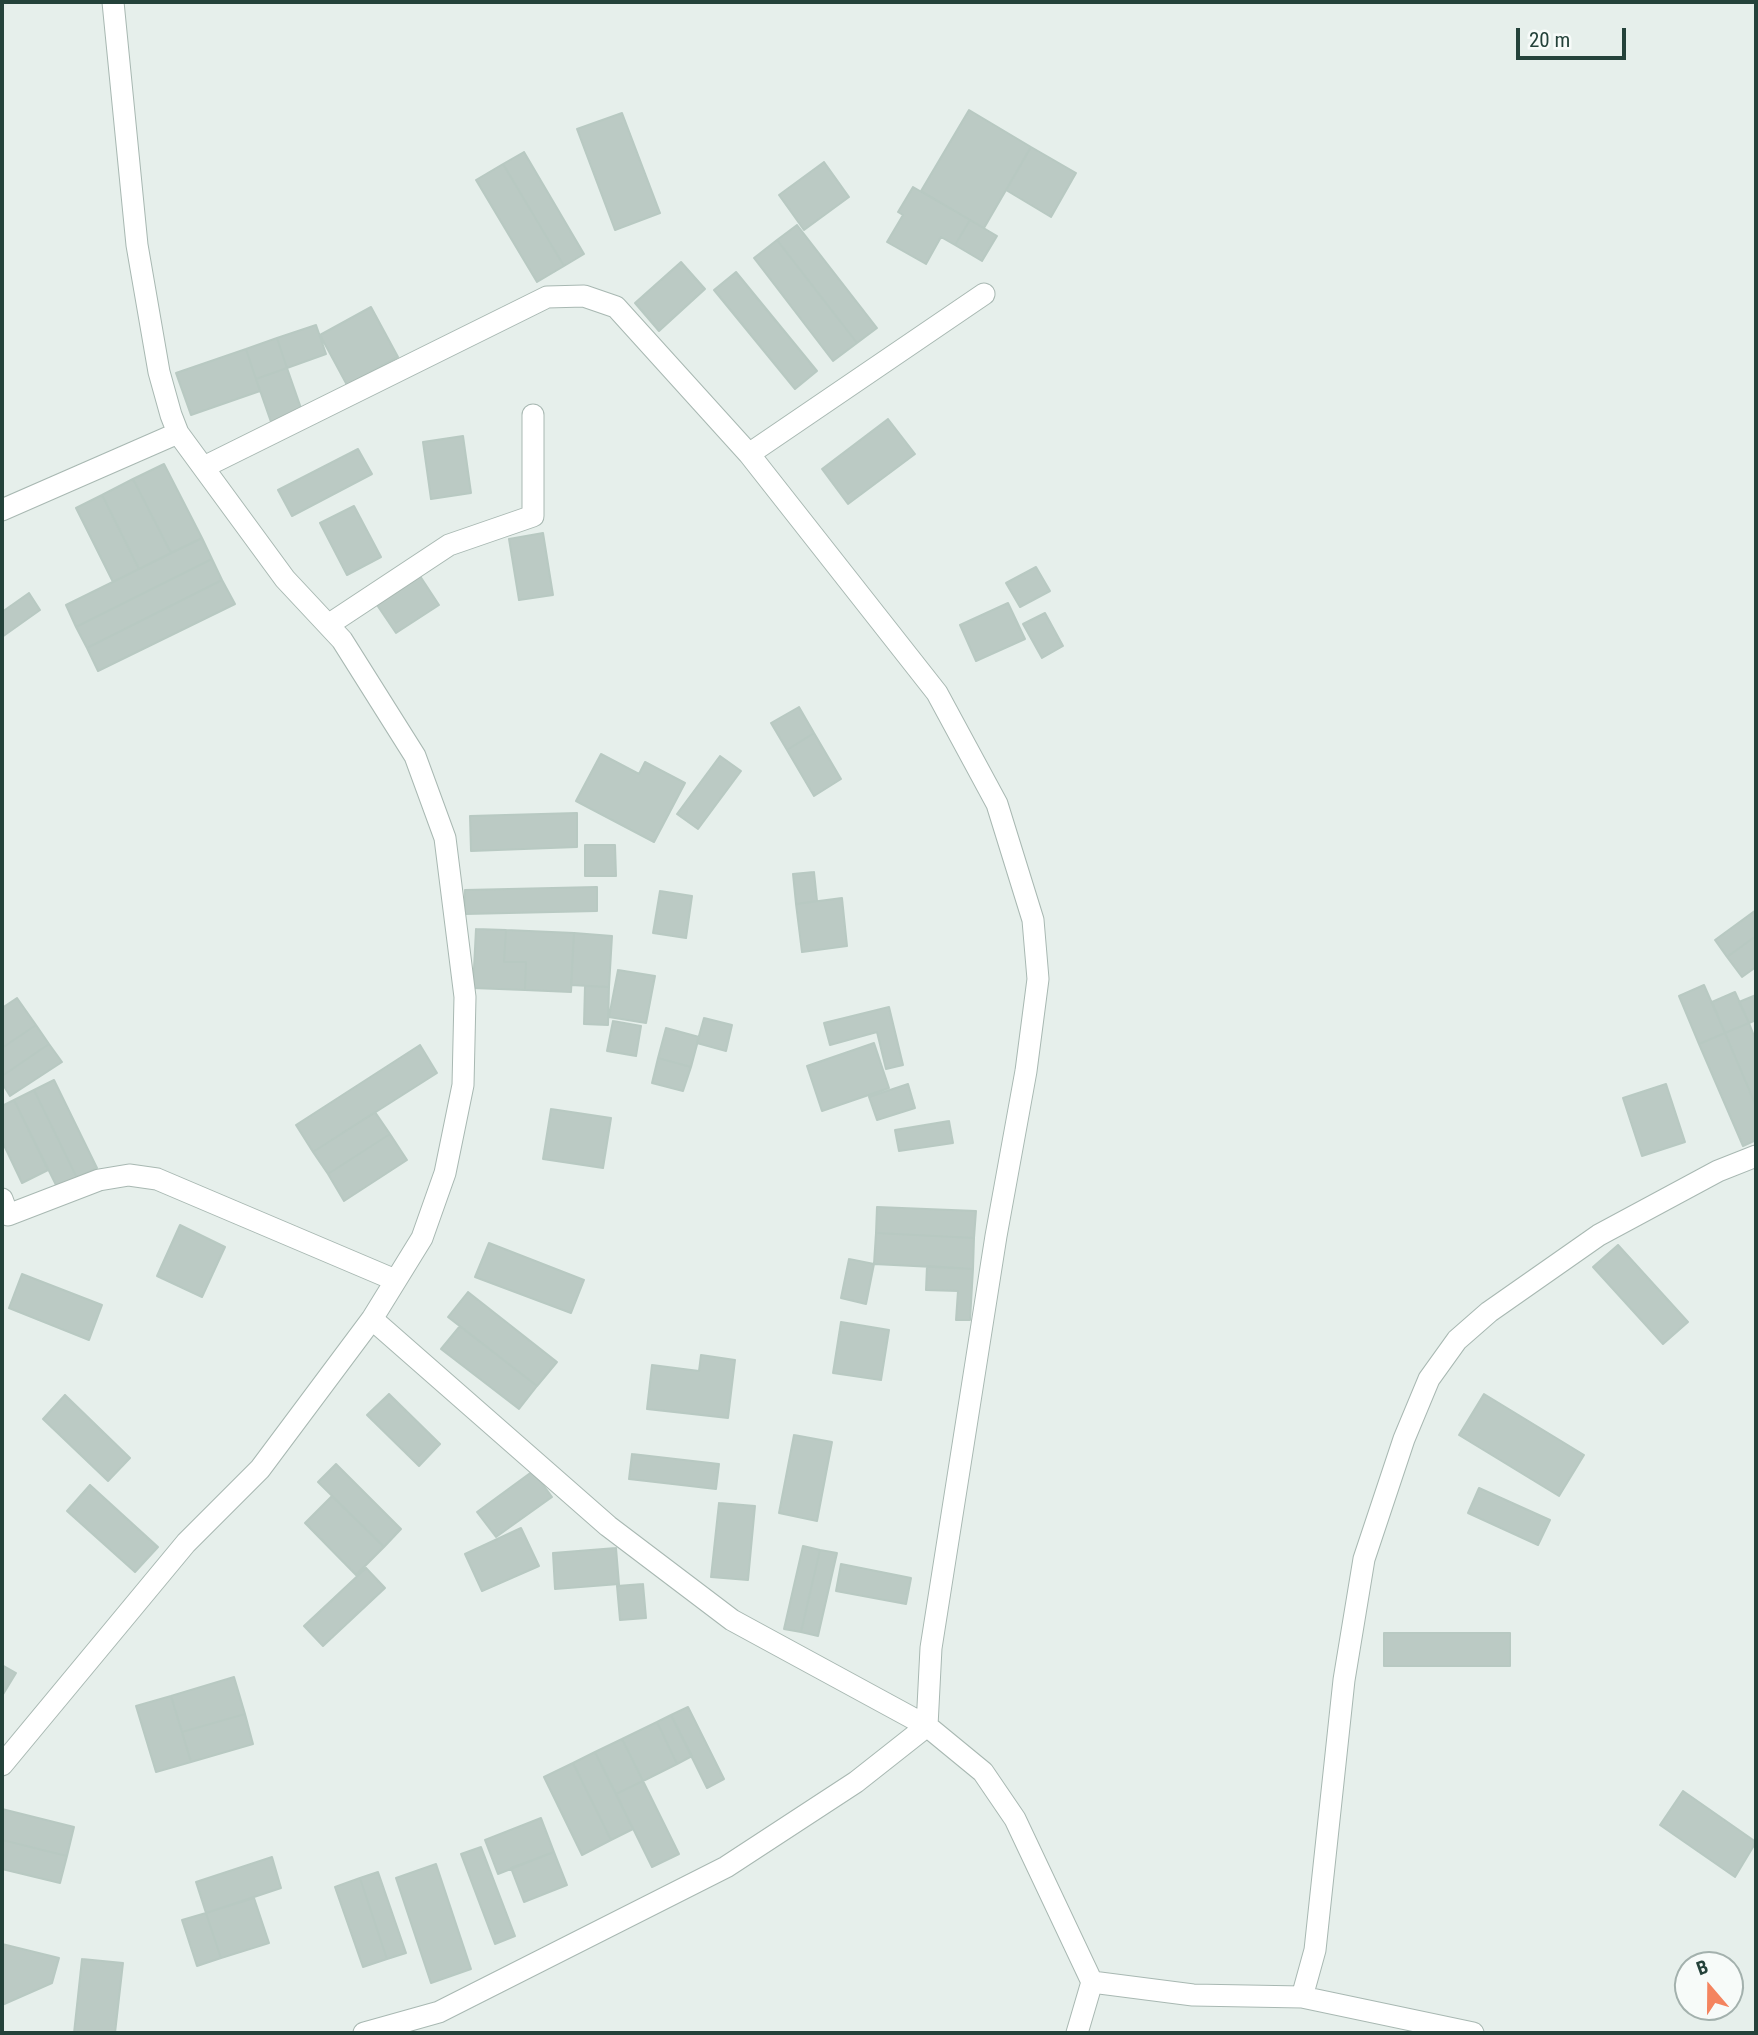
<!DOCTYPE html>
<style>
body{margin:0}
#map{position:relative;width:1758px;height:2035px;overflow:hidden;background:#e6efeb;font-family:"Roboto Condensed",sans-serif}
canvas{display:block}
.frame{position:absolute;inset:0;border:4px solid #24423a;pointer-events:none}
.north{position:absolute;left:1674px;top:1951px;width:70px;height:70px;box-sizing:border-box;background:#f7fbf9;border:2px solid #a3b1ad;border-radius:50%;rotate:340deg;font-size:19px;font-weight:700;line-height:28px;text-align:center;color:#24423a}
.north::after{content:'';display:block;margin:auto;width:24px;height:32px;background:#f4845f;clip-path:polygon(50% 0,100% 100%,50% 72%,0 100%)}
.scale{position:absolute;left:1516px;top:28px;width:110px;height:32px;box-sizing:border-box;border:4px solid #24423a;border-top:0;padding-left:9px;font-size:21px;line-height:24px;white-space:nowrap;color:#24423a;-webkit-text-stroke:5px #f7fbf9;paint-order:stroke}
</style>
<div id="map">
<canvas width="1758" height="2035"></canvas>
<div class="frame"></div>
<div class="north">B</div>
<div class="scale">20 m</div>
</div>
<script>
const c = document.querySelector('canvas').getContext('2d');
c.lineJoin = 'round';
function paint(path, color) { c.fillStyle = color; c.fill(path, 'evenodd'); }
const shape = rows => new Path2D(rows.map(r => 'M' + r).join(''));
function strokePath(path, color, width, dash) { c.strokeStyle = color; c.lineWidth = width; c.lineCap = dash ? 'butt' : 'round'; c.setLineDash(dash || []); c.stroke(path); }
const building = shape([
 [969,110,1031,147,984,228,921,191,969,110],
 [622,113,660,213,615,230,577,129,622,113],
 [1031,147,1076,173,1051,217,1006,190,1031,147],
 [524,152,584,254,564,266,503,164,524,152],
 [824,162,849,197,804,230,779,195,824,162],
 [503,164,564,266,537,282,476,180,503,164],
 [913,187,970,220,955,245,941,237,926,264,887,242,903,215,898,212,913,187],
 [970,220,997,236,982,261,955,245,970,220],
 [797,225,877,328,857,343,777,240,797,225],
 [777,240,857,343,833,361,754,258,777,240],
 [681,262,705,289,659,331,635,303,681,262],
 [736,272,817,371,795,389,714,290,736,272],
 [371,307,398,357,347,385,320,335,371,307],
 [316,325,326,354,287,368,277,338,316,325],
 [277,338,287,368,256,379,246,349,277,338],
 [246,349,260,391,191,415,176,373,246,349],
 [287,368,302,411,271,422,256,379,287,368],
 [888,419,915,454,848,504,822,469,888,419],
 [463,436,471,493,431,499,423,442,463,436],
 [358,449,372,474,292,516,278,490,358,449],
 [164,464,202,538,171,553,133,479,164,464],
 [133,479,171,553,139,569,102,495,133,479],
 [102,495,139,569,113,582,76,508,102,495],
 [354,506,381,557,347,575,320,523,354,506],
 [543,533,553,595,519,600,509,539,543,533],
 [202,538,212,559,76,627,66,605,202,538],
 [212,559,222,580,87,648,76,627,212,559],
 [1036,567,1050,591,1020,607,1006,583,1036,567],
 [418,573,439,605,396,633,375,602,418,573],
 [222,580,235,604,98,671,87,648,222,580],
 [29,593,40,610,2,637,2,612,29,593],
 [1008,603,1025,639,976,661,960,625,1008,603],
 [1045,613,1063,646,1042,658,1023,624,1045,613],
 [799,707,814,733,787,750,771,723,799,707],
 [814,733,841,779,814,796,787,750,814,733],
 [601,754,639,774,645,762,685,783,654,842,576,801,601,754],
 [720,756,741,771,698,829,677,814,720,756],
 [577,813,577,847,471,851,470,816,577,813],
 [585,845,615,845,616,876,585,876,585,845],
 [814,872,817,901,796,904,793,874,814,872],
 [597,887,597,911,465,914,465,890,597,887],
 [660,891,692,896,686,938,653,933,660,891],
 [842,898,847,946,802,952,796,904,842,898],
 [1756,910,1756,936,1727,957,1715,940,1756,910],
 [476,929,506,930,504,962,526,962,525,990,473,988,476,929],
 [506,930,574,933,571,992,525,990,526,962,504,962,506,930],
 [574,933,612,936,609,987,571,985,574,933],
 [1756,936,1756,967,1742,977,1727,957,1756,936],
 [618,970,655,976,646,1023,609,1017,618,970],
 [1704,985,1725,1033,1699,1044,1679,996,1704,985],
 [585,986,609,987,608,1025,584,1024,585,986],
 [1735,992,1749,1023,1725,1033,1712,1002,1735,992],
 [1756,995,1756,1020,1749,1023,1739,1002,1756,995],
 [17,998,36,1025,2,1048,2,1008,17,998],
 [889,1007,903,1065,886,1069,877,1032,830,1045,824,1023,889,1007],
 [704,1018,732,1025,726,1051,697,1043,704,1018],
 [613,1021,641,1026,636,1056,607,1051,613,1021],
 [1749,1023,1756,1041,1756,1106,1725,1033,1749,1023],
 [36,1025,49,1044,2,1076,2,1048,36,1025],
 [666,1028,699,1037,691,1067,658,1058,666,1028],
 [1725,1033,1756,1106,1756,1140,1743,1146,1699,1044,1725,1033],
 [874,1043,889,1088,822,1111,807,1066,874,1043],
 [49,1044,62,1062,10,1096,2,1083,2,1076,49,1044],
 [420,1045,437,1073,313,1152,296,1125,420,1045],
 [658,1058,691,1067,683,1091,652,1083,658,1058],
 [54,1080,97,1168,77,1178,34,1090,54,1080],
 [908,1084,915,1108,877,1120,869,1097,908,1084],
 [1666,1084,1685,1142,1642,1156,1623,1098,1666,1084],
 [34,1090,77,1178,57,1187,14,1100,34,1090],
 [14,1100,48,1170,22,1183,2,1141,2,1106,14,1100],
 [551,1109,611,1118,603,1168,543,1159,551,1109],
 [375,1112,390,1134,328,1174,313,1152,375,1112],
 [949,1121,953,1143,899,1151,895,1130,949,1121],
 [390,1134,407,1160,344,1201,328,1174,390,1134],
 [877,1207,976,1211,974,1238,876,1233,877,1207],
 [180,1225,225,1247,202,1297,157,1276,180,1225],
 [876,1233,974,1238,973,1269,874,1264,876,1233],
 [489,1243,584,1280,571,1313,475,1277,489,1243],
 [1618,1245,1688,1322,1663,1344,1593,1267,1618,1245],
 [849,1259,874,1264,866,1304,841,1298,849,1259],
 [927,1266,973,1269,970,1320,956,1320,958,1291,926,1290,927,1266],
 [22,1274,102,1305,89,1340,9,1308,22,1274],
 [468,1292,557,1362,537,1386,448,1317,468,1292],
 [841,1322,889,1330,881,1380,833,1373,841,1322],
 [460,1326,537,1386,519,1409,441,1349,460,1326],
 [701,1355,735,1360,728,1418,647,1409,652,1365,699,1371,701,1355],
 [389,1394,440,1444,419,1466,367,1415,389,1394],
 [1484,1394,1584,1455,1559,1496,1459,1435,1484,1394],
 [65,1395,130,1458,108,1481,43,1419,65,1395],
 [794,1435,832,1442,817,1521,779,1513,794,1435],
 [632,1454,719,1464,716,1489,629,1479,632,1454],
 [336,1464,401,1529,384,1547,318,1482,336,1464],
 [533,1471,552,1497,496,1537,477,1512,533,1471],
 [90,1485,158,1547,135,1572,67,1511,90,1485],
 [1479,1488,1550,1520,1538,1545,1468,1513,1479,1488],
 [332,1496,384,1547,356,1575,305,1523,332,1496],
 [719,1503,755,1506,748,1580,711,1577,719,1503],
 [521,1528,539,1566,482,1591,465,1554,521,1528],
 [803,1546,820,1550,801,1632,784,1629,803,1546],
 [616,1548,619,1584,555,1589,553,1553,616,1548],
 [820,1550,837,1553,818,1636,801,1632,820,1550],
 [841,1564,911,1578,906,1604,836,1591,841,1564],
 [366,1568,385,1588,323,1646,304,1626,366,1568],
 [643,1584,646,1618,620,1620,617,1586,643,1584],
 [1384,1633,1510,1633,1510,1666,1384,1666,1384,1633],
 [2,1665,16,1673,2,1696,2,1665],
 [234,1677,245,1714,182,1732,171,1696,234,1677],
 [171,1696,191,1762,156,1772,136,1706,171,1696],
 [688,1707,724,1779,707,1788,671,1715,688,1707],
 [245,1714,253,1744,191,1762,182,1732,245,1714],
 [671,1715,692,1756,677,1764,657,1722,671,1715],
 [657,1722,677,1764,643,1781,622,1739,657,1722],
 [622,1739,643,1781,616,1794,595,1752,622,1739],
 [595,1752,633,1829,611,1840,573,1763,595,1752],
 [573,1763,611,1840,582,1855,544,1777,573,1763],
 [643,1781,679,1854,652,1867,616,1794,643,1781],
 [1683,1791,1756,1842,1735,1877,1660,1825,1683,1791],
 [2,1809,74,1827,67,1856,2,1840,2,1809],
 [541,1818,554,1852,498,1874,485,1840,541,1818],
 [2,1840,67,1856,60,1883,2,1869,2,1840],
 [481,1847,515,1936,495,1944,461,1854,481,1847],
 [554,1852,567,1885,524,1902,511,1868,554,1852],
 [272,1857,281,1888,206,1913,196,1882,272,1857],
 [436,1864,471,1969,431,1983,396,1878,436,1864],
 [378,1872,406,1953,387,1959,360,1878,378,1872],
 [360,1878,387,1959,363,1967,335,1887,360,1878],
 [254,1898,269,1943,221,1958,206,1913,254,1898],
 [206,1913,221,1958,197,1966,182,1920,206,1913],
 [2,1944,59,1958,52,1983,2,2005,2,1944],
 [82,1959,123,1963,115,2033,74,2033,82,1959]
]);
paint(building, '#bbcac4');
strokePath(building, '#b8c9c2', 2);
const street = shape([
 [749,454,984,294],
 [204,467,547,297,584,296,616,307,749,454,937,693,997,804,1033,920,1038,979,1026,1071,996,1236,931,1648,927,1726,856,1782,726,1867,439,2012,364,2033],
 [2,510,178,433],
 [328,625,449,545,533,516,533,415],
 [2,1199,8,1215,99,1180,129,1175,157,1179,395,1280],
 [372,1319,608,1526,732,1620,927,1726,983,1772,1015,1819,1092,1982],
 [2,1765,186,1543,260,1469,372,1319,422,1238,445,1173,463,1085,465,997,445,838,415,756,342,640,285,579,178,433,171,415,159,372,137,245,113,2],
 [1302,1997,1473,2033],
 [1077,2033,1092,1982,1193,1995,1302,1997,1315,1950,1344,1680,1364,1559,1404,1439,1429,1379,1457,1340,1489,1312,1599,1235,1718,1171,1756,1156]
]);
strokePath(street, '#a8b8b2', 23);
strokePath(street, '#fff', 21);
</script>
